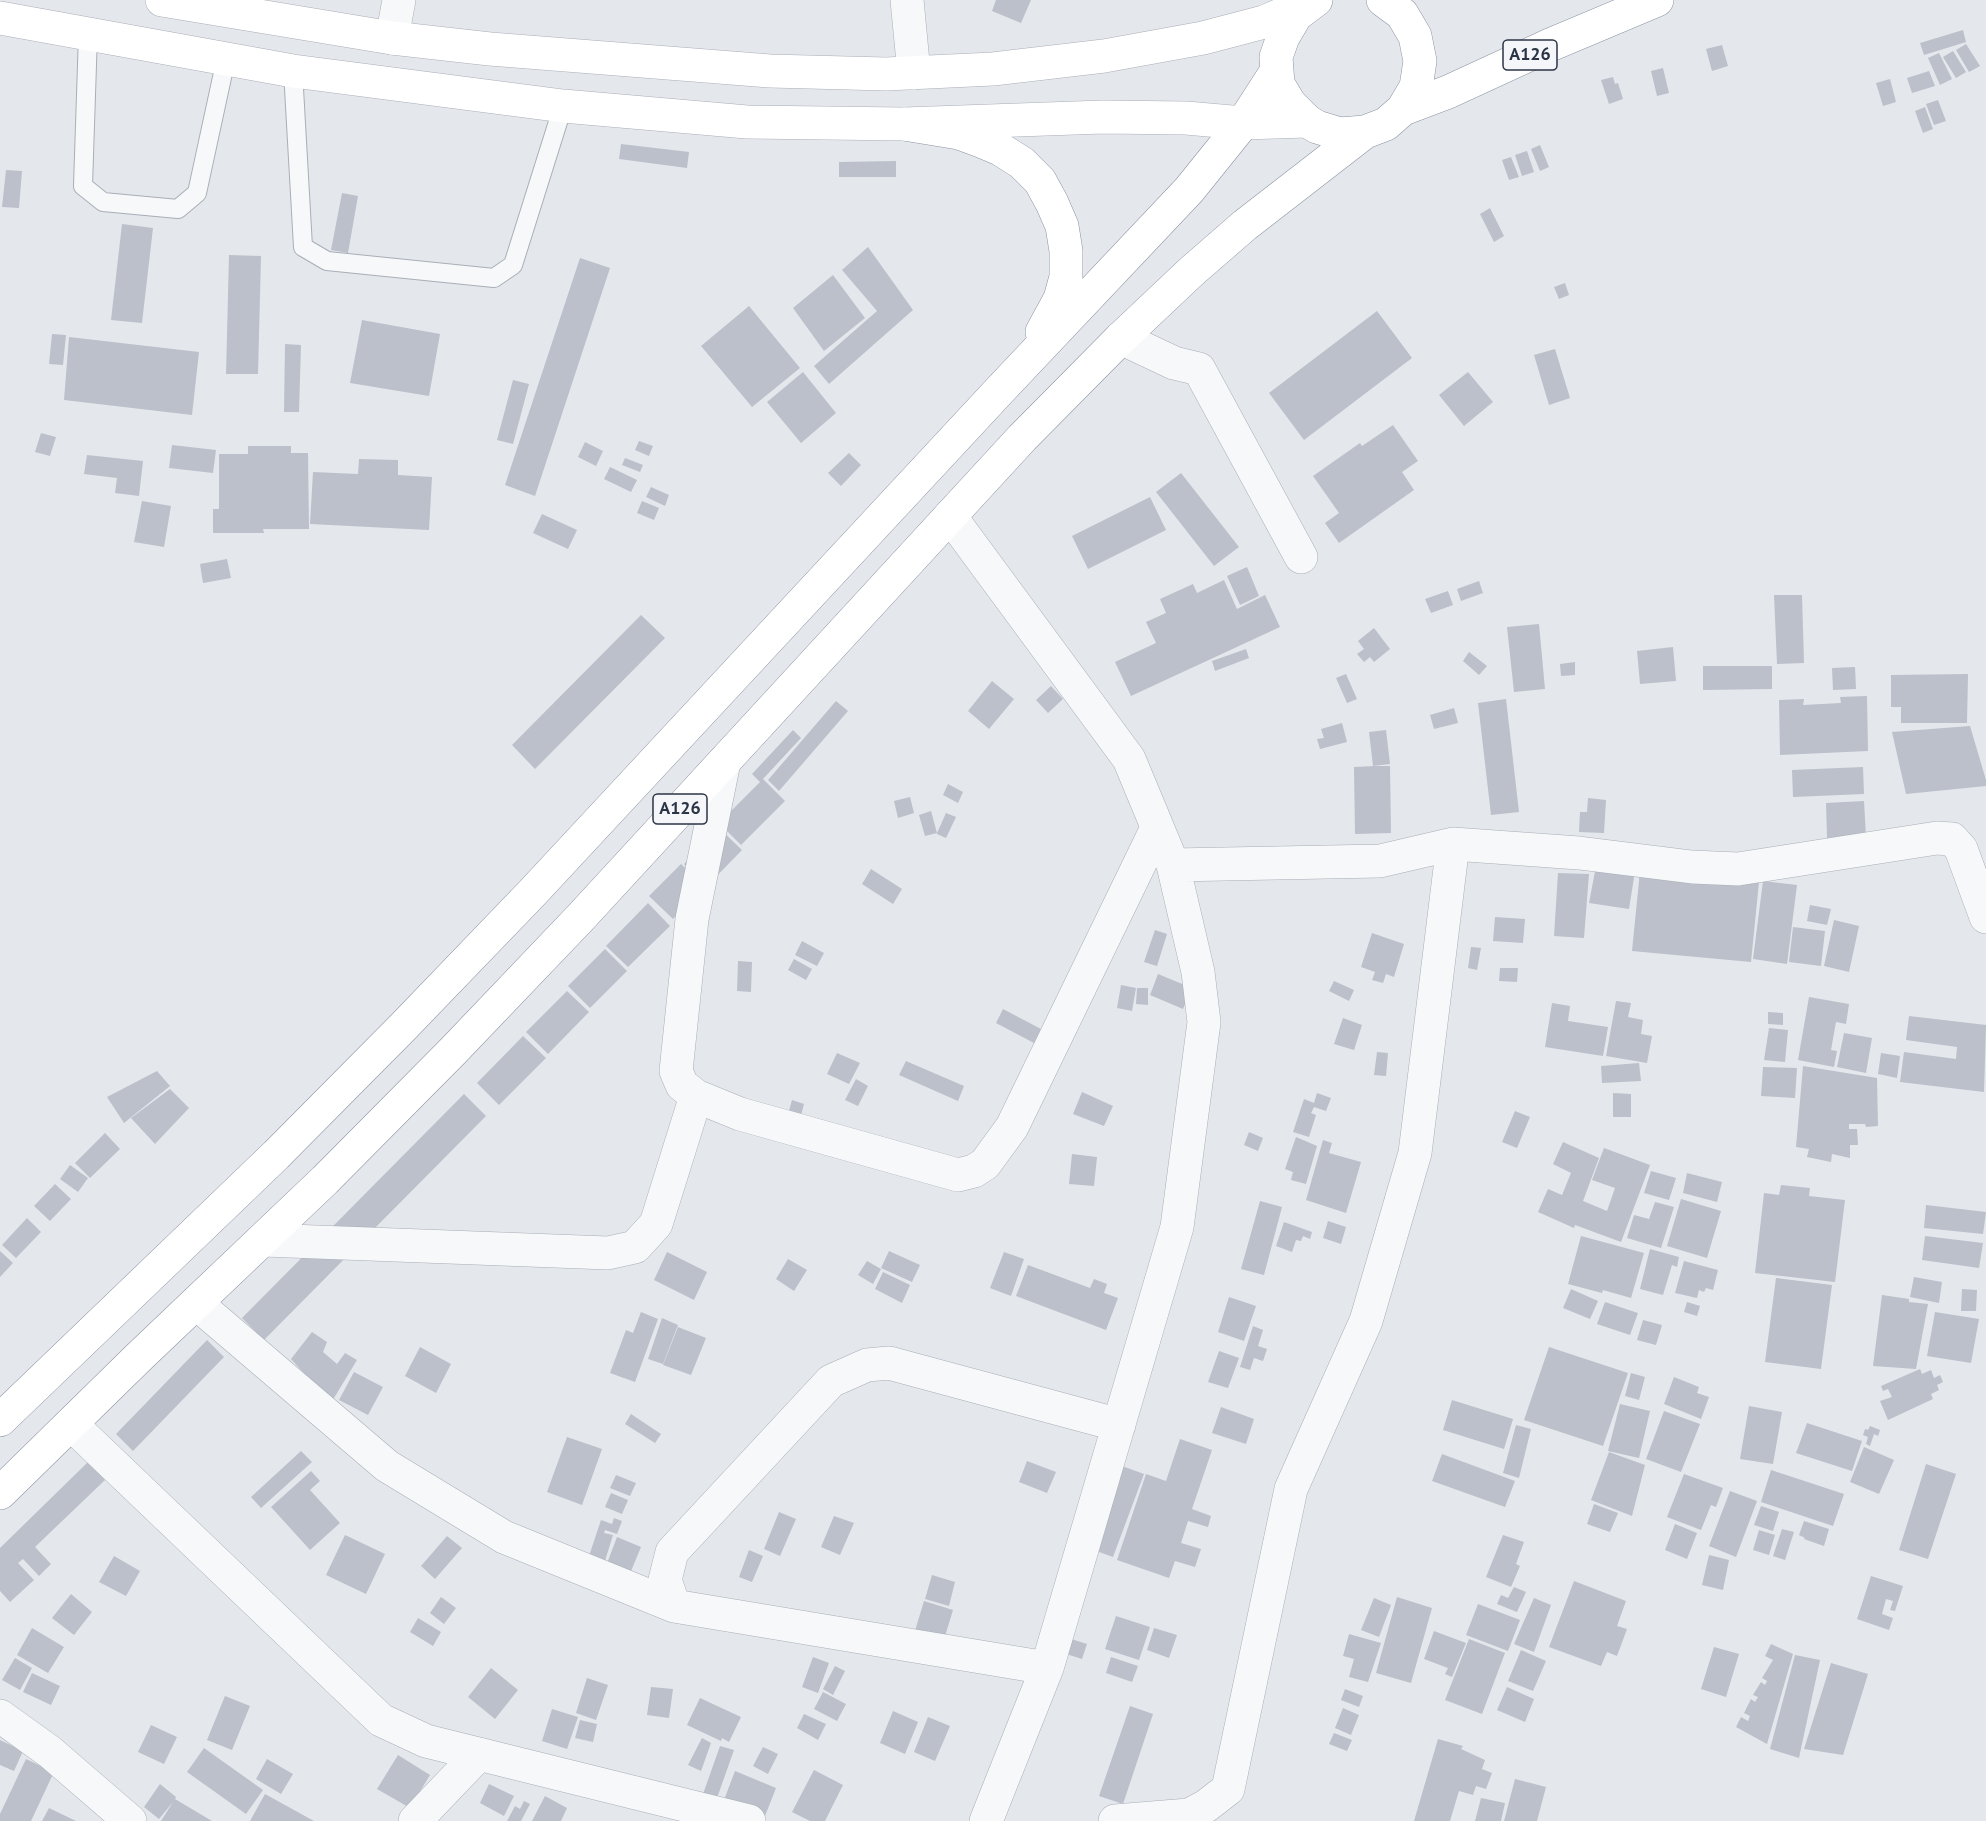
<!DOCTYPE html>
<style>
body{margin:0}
canvas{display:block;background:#e4e7ec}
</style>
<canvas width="1986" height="1821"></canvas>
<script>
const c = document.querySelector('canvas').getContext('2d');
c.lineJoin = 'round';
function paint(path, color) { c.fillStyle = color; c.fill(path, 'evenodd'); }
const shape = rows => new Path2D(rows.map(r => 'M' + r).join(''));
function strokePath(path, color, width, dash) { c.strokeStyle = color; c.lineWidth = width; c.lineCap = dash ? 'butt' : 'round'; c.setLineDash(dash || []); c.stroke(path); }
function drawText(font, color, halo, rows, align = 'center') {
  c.font = font + ' "PT Sans",sans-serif'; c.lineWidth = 5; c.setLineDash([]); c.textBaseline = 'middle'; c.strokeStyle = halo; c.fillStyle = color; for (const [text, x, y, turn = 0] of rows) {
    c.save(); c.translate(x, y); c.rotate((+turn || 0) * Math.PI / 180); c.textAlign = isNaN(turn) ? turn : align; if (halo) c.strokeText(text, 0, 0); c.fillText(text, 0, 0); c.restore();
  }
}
paint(shape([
 [996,0,1031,0,1021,23,992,11],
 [1963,30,1966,42,1924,55,1920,43],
 [1966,44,1980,66,1969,72,1956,50],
 [1722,45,1728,66,1712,71,1706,49],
 [1953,51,1966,72,1956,78,1943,57],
 [1939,53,1952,79,1940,85,1928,58],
 [1663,68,1669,93,1657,96,1651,71],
 [1929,71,1935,86,1912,93,1907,78],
 [1613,77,1615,84,1618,83,1623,99,1609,104,1601,80],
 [1890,79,1896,102,1883,106,1876,83],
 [1938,100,1946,121,1934,125,1926,104],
 [1925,107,1933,129,1923,133,1915,111],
 [621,144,689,152,687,168,619,159],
 [1540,145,1549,167,1540,171,1531,149],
 [1527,151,1534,172,1522,176,1515,155],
 [1511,157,1519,177,1509,180,1502,160],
 [896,161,896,177,839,177,839,162],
 [6,170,22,171,19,208,2,207],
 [342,193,358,196,348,253,331,250],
 [1490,208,1504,236,1494,242,1480,214],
 [122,224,153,228,142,323,111,320],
 [868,247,913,310,829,384,814,366,877,311,842,270],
 [229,255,261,256,258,374,226,374],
 [580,258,610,268,535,496,505,485],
 [833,275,865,318,824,351,793,308],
 [1565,283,1569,295,1559,299,1554,287],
 [749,306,800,368,752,407,701,346],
 [1377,311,1412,358,1304,440,1269,393],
 [362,320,440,334,429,396,350,383],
 [52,334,66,335,63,365,49,364],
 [69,337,199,352,192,415,64,400],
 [285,344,301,345,299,412,284,412],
 [1555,349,1570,398,1549,405,1534,355],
 [803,372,836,413,801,443,767,402],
 [1468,372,1493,402,1464,426,1439,395],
 [513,380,529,384,513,444,497,440],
 [1393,425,1418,461,1402,472,1414,490,1339,543,1325,523,1339,513,1313,476,1360,443,1362,446],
 [41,433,56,437,50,456,35,452],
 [639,441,653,446,649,456,635,450],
 [585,442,603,451,596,466,578,457],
 [172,445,216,450,213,473,169,468],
 [248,446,291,446,291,453,308,453,309,529,263,529,264,533,213,533,213,509,219,509,219,454,248,454],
 [849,453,861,465,841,486,828,473],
 [87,455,143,461,139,496,115,493,117,478,84,474],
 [625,458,643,465,640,472,622,465],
 [359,459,398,460,398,475,432,477,429,530,310,524,313,472,358,474],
 [610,467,637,480,631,492,604,479],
 [1181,473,1239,547,1214,566,1156,492],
 [651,487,669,495,665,506,646,497],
 [1150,497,1166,530,1088,569,1072,536],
 [142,501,171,506,164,547,134,542],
 [642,501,659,508,654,520,637,513],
 [542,514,577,530,568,549,533,533],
 [227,559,231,578,203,583,200,564],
 [1247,567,1259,596,1240,605,1227,576],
 [1224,580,1237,609,1265,595,1280,627,1131,696,1115,662,1156,643,1146,622,1166,613,1160,599,1193,584,1197,593],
 [1479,581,1483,593,1461,601,1457,589],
 [1448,591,1453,605,1431,613,1425,599],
 [1774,595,1802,595,1804,663,1777,664],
 [641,615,665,638,535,769,512,745],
 [1539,624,1545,689,1514,692,1507,627],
 [1374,628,1390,649,1374,662,1370,657,1364,662,1357,654,1364,649,1358,641],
 [1673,647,1676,681,1640,684,1637,651],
 [1246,649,1249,658,1215,671,1212,661],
 [1469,652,1487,666,1479,675,1463,661],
 [1575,662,1575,675,1561,676,1560,664],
 [1703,666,1772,666,1772,689,1703,690],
 [1855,667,1856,689,1833,690,1832,668],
 [1346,674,1357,699,1347,703,1336,678],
 [1968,674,1967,723,1901,723,1901,707,1891,707,1891,675],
 [992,681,1014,699,989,729,968,711],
 [1051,686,1063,699,1048,713,1036,700],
 [1867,696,1868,751,1780,755,1779,700,1804,699,1803,705,1841,703,1840,697],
 [1506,699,1519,812,1491,815,1478,703],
 [836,701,848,711,779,791,768,780],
 [1454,708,1458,723,1434,729,1430,715],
 [1342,723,1347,742,1320,749,1317,739,1324,738,1321,729],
 [1970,726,1986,780,1986,786,1906,794,1892,732],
 [793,730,801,738,763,779,785,801,741,845,719,823,760,782,752,774],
 [1386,730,1390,764,1373,766,1369,732],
 [1375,766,1390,766,1391,833,1355,834,1354,767],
 [1863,767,1864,794,1793,797,1792,770],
 [948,784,963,792,958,803,943,795],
 [910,797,914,813,898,818,894,801],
 [1588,798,1606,800,1604,833,1579,832,1580,812,1587,812],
 [1864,801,1866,836,1827,838,1826,803],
 [931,811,937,833,946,813,956,817,946,838,937,834,937,833,925,836,919,815],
 [720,829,742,850,706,887,684,864],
 [681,864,705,887,673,919,649,896],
 [1596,866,1635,871,1629,909,1589,903],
 [871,869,902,889,893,904,862,884],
 [1640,871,1759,882,1751,962,1632,951],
 [1558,873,1589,874,1584,938,1554,936],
 [1763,881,1797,885,1787,964,1753,959],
 [648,903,670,926,628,967,606,946],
 [1810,905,1831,909,1827,925,1807,921],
 [1495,917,1525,919,1523,943,1493,941],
 [1834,920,1859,926,1849,972,1824,966],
 [1793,927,1825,931,1821,966,1789,962],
 [1155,930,1167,934,1157,966,1144,962],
 [1372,933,1404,944,1394,977,1386,974,1383,983,1372,980,1375,972,1361,967],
 [802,941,824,953,817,966,795,955],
 [1471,947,1481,948,1477,970,1468,968],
 [605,949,627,971,590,1008,568,986],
 [794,959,812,969,806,980,788,970],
 [738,961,752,962,751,992,737,991],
 [1500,968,1518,968,1517,982,1499,981],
 [1158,974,1192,988,1183,1009,1150,995],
 [1334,981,1354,990,1349,1001,1329,991],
 [1121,985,1136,988,1132,1011,1117,1008],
 [1137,988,1148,988,1148,1005,1136,1004],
 [567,991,589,1012,548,1054,526,1032],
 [1809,997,1849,1004,1846,1024,1836,1022,1831,1050,1837,1051,1834,1067,1798,1060],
 [1616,1001,1631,1003,1628,1017,1643,1020,1641,1034,1652,1036,1647,1063,1606,1056],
 [1552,1003,1570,1006,1568,1021,1608,1027,1603,1056,1545,1047],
 [1003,1009,1041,1029,1034,1043,996,1023],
 [1768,1012,1783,1013,1783,1025,1768,1024],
 [1909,1016,1986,1025,1984,1092,1900,1082,1904,1052,1956,1059,1957,1047,1906,1040],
 [1343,1018,1362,1025,1354,1050,1334,1044],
 [1769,1028,1788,1030,1785,1062,1764,1060],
 [1844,1033,1872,1038,1866,1073,1837,1067],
 [523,1036,546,1058,499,1105,477,1083],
 [1377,1052,1388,1053,1386,1076,1374,1075],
 [837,1053,860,1063,849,1084,827,1074],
 [1881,1053,1900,1056,1897,1078,1878,1074],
 [906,1061,964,1086,958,1101,899,1075],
 [1639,1063,1641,1081,1602,1083,1601,1066],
 [1803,1066,1877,1078,1878,1126,1866,1127,1865,1124,1849,1124,1849,1129,1857,1129,1858,1145,1850,1145,1850,1158,1832,1154,1831,1162,1807,1157,1809,1149,1796,1147],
 [1763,1067,1797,1068,1795,1098,1761,1096],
 [157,1071,170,1086,124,1123,107,1097],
 [856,1079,868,1086,858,1106,845,1100],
 [170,1089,189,1108,155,1144,131,1118],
 [1082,1092,1113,1106,1104,1126,1073,1114],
 [1317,1093,1331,1098,1326,1111,1314,1107,1311,1113,1316,1115,1309,1137,1293,1132,1304,1099,1314,1103],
 [1613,1093,1631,1094,1631,1117,1613,1117],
 [464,1094,486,1116,264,1340,242,1318],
 [792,1100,804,1104,797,1131,784,1128],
 [1515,1111,1530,1117,1517,1148,1502,1142],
 [1249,1132,1263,1138,1258,1151,1244,1145],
 [105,1133,120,1149,90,1178,75,1163],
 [1296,1137,1317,1146,1306,1184,1291,1180,1293,1172,1285,1169],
 [1323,1140,1332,1143,1329,1153,1361,1162,1346,1213,1306,1200],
 [1563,1142,1599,1158,1583,1201,1607,1211,1615,1188,1592,1180,1604,1148,1650,1165,1621,1242,1575,1225,1574,1228,1538,1212,1548,1189,1562,1195,1571,1173,1553,1164],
 [1072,1154,1097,1157,1094,1186,1069,1184],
 [70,1165,88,1178,78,1192,60,1179],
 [1651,1171,1676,1178,1669,1200,1644,1193],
 [1687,1173,1722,1182,1717,1202,1683,1193],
 [55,1184,71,1199,50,1221,34,1206],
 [1781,1185,1810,1188,1809,1196,1845,1200,1835,1282,1755,1273,1764,1193,1779,1195],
 [1681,1199,1721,1211,1707,1258,1667,1246],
 [1260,1201,1282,1207,1264,1275,1241,1269],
 [1655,1202,1674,1207,1661,1248,1627,1238,1634,1215,1649,1219],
 [1926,1205,1986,1212,1983,1234,1924,1228],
 [27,1218,41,1232,16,1258,2,1245],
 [1328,1221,1346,1227,1341,1244,1323,1238],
 [1284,1222,1312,1232,1310,1239,1303,1236,1301,1241,1296,1240,1292,1252,1276,1246],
 [1581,1236,1644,1253,1631,1298,1603,1290,1602,1293,1568,1284],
 [1925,1236,1983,1243,1979,1268,1922,1260],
 [1650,1249,1679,1257,1677,1267,1672,1265,1663,1295,1640,1289],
 [0,1251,13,1263,0,1277],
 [889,1251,920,1265,912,1282,881,1268],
 [667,1252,707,1272,694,1300,654,1280],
 [1004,1252,1024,1259,1011,1296,990,1288],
 [788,1259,807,1270,794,1291,776,1279],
 [867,1261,881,1269,873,1284,858,1275],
 [1684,1261,1718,1270,1713,1290,1706,1288,1704,1292,1699,1290,1697,1298,1675,1293],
 [1028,1265,1090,1288,1094,1279,1107,1284,1104,1293,1118,1298,1106,1330,1016,1296],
 [883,1272,910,1285,902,1303,875,1289],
 [1914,1277,1942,1282,1939,1303,1910,1297],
 [1776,1278,1832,1285,1821,1369,1765,1362],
 [1571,1289,1598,1301,1590,1319,1563,1308],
 [1962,1289,1977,1290,1976,1311,1961,1311],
 [1882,1295,1909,1299,1909,1302,1928,1304,1916,1369,1873,1366],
 [1229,1297,1256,1306,1244,1341,1218,1332],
 [1605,1302,1638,1313,1630,1335,1597,1324],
 [1687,1302,1700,1306,1697,1316,1684,1312],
 [641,1312,658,1319,635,1382,610,1373,626,1330,633,1333],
 [1935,1312,1979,1319,1971,1363,1927,1356],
 [662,1318,678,1325,663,1364,648,1359],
 [1643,1320,1662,1325,1656,1345,1637,1340],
 [1253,1326,1263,1330,1258,1346,1267,1349,1263,1361,1254,1358,1250,1370,1240,1367],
 [678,1327,706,1338,691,1375,663,1365],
 [312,1332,327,1342,323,1352,337,1364,345,1353,357,1360,331,1403,291,1359],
 [207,1340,224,1357,133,1451,116,1434],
 [420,1347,451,1364,436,1393,405,1376],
 [1549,1347,1628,1373,1603,1446,1524,1420],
 [1219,1351,1239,1358,1228,1388,1208,1382],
 [1920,1369,1922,1374,1931,1370,1934,1378,1940,1375,1943,1382,1937,1385,1939,1390,1931,1394,1933,1399,1888,1420,1880,1401,1892,1397,1888,1389,1883,1391,1881,1386],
 [354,1372,383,1387,368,1415,339,1400],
 [1631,1373,1645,1377,1639,1400,1625,1396],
 [1674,1377,1699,1387,1697,1393,1709,1397,1701,1419,1664,1404],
 [1452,1400,1513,1419,1504,1449,1443,1430],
 [1620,1404,1650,1411,1639,1458,1608,1451],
 [1749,1406,1782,1412,1773,1464,1740,1459],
 [1221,1407,1254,1419,1246,1444,1212,1433],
 [1664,1411,1700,1424,1681,1472,1646,1459],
 [631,1414,661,1434,655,1443,625,1424],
 [1807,1423,1862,1441,1852,1471,1796,1453],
 [1516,1425,1531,1429,1519,1478,1503,1473],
 [1870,1426,1880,1430,1878,1436,1874,1434,1870,1446,1866,1444,1868,1437,1863,1435,1865,1429,1868,1430],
 [567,1437,602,1449,582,1505,547,1492],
 [1180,1439,1212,1450,1192,1509,1211,1516,1208,1527,1188,1521,1181,1543,1201,1549,1195,1567,1175,1561,1169,1578,1117,1560,1146,1474,1166,1481],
 [1864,1447,1894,1460,1879,1494,1850,1482],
 [301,1451,312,1462,261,1508,251,1497],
 [1609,1452,1645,1465,1632,1516,1591,1500],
 [1442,1454,1515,1481,1505,1507,1432,1481],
 [1027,1461,1056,1472,1047,1493,1019,1482],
 [88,1462,105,1480,35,1547,51,1564,39,1576,23,1559,18,1563,34,1580,10,1602,0,1591,0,1548],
 [1926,1464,1956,1474,1928,1559,1899,1550],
 [1122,1466,1144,1474,1113,1557,1091,1549],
 [1771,1470,1844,1494,1833,1526,1761,1502],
 [311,1471,320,1481,310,1490,340,1523,310,1550,271,1507],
 [1684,1474,1723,1488,1716,1507,1711,1505,1701,1530,1667,1517],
 [616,1475,636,1483,630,1496,610,1488],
 [1730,1491,1757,1501,1736,1557,1709,1546],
 [611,1493,628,1500,622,1514,605,1507],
 [1594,1504,1618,1513,1610,1532,1587,1524],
 [1761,1506,1779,1512,1773,1531,1754,1525],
 [779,1512,796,1519,780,1556,764,1549],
 [834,1516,854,1523,840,1555,821,1547],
 [614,1518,622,1521,617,1534,605,1530,604,1533,613,1535,605,1561,589,1556,601,1520,612,1524],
 [1804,1521,1829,1529,1824,1546,1804,1539,1805,1538,1799,1535],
 [1675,1524,1697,1533,1687,1559,1665,1550],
 [1782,1529,1794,1532,1785,1560,1773,1556],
 [1759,1530,1775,1535,1769,1555,1753,1550],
 [345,1535,385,1554,366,1594,326,1575],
 [1503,1535,1524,1542,1516,1564,1520,1566,1511,1587,1486,1577],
 [447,1536,462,1548,435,1579,421,1566],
 [617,1537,641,1547,629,1576,606,1566],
 [749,1550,763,1556,752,1582,739,1577],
 [1709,1555,1729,1560,1723,1590,1702,1585],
 [114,1556,140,1571,126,1596,99,1582],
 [932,1575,955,1582,949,1606,925,1599],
 [1871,1576,1903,1586,1895,1611,1890,1610,1893,1601,1886,1599,1882,1614,1893,1618,1889,1630,1857,1619],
 [1574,1581,1626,1601,1617,1626,1627,1629,1617,1656,1607,1652,1601,1666,1549,1647],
 [1514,1587,1526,1592,1517,1612,1497,1604,1501,1595,1508,1598],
 [71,1594,92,1612,74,1635,52,1618],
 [441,1597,456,1608,444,1624,430,1613],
 [1397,1597,1432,1608,1411,1683,1376,1673],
 [1374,1598,1391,1605,1379,1637,1361,1630],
 [1534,1598,1551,1605,1534,1652,1514,1644],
 [924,1601,953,1610,943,1643,914,1634],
 [1478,1604,1520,1620,1508,1651,1466,1635],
 [1116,1616,1150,1627,1139,1660,1105,1649],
 [418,1618,441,1632,433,1646,410,1632],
 [32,1628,64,1647,48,1673,17,1655],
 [1154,1628,1177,1635,1169,1658,1147,1650],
 [1434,1631,1466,1643,1452,1677,1445,1674,1448,1668,1424,1659],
 [1349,1634,1381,1643,1368,1682,1349,1677,1354,1659,1343,1656],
 [1062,1636,1087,1644,1082,1659,1057,1651],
 [1469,1639,1505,1653,1482,1714,1445,1700],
 [1771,1644,1793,1654,1767,1744,1736,1727,1741,1717,1748,1721,1750,1716,1744,1713,1751,1699,1755,1702,1758,1697,1753,1695,1761,1682,1765,1685,1767,1681,1762,1678,1773,1660,1765,1656],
 [1714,1647,1739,1654,1726,1697,1701,1689],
 [1521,1650,1546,1661,1533,1691,1508,1681],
 [1795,1655,1820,1660,1799,1758,1770,1749],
 [813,1657,829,1663,818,1693,802,1687],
 [1111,1657,1138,1666,1132,1682,1106,1673],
 [15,1658,32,1668,20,1690,2,1680],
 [1831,1663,1868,1674,1843,1755,1804,1749],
 [835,1666,845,1671,833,1695,823,1689],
 [491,1668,518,1690,495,1719,468,1697],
 [32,1673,60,1686,51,1705,23,1692],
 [587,1678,608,1685,596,1720,576,1713],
 [651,1687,673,1689,669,1718,647,1715],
 [1507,1687,1534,1699,1525,1722,1497,1710],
 [1345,1689,1363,1696,1359,1707,1341,1700],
 [823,1692,846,1704,837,1721,814,1709],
 [225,1696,250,1706,232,1750,207,1740],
 [700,1698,741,1717,729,1742,722,1738,721,1741,687,1725],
 [1130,1706,1153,1714,1123,1804,1099,1796],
 [1343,1708,1359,1715,1351,1735,1335,1728],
 [552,1709,578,1717,567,1749,542,1741],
 [893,1711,918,1722,905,1754,880,1743],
 [804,1714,826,1724,818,1740,797,1728],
 [928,1717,950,1726,935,1761,914,1752],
 [580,1720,597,1724,593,1742,575,1738],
 [151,1725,177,1737,164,1764,138,1752],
 [1334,1733,1352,1740,1347,1751,1329,1744],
 [702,1738,711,1743,701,1771,688,1765],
 [1438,1739,1463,1746,1461,1749,1485,1760,1482,1769,1492,1773,1486,1789,1476,1786,1473,1795,1459,1791,1450,1821,1414,1821],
 [0,1740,23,1751,14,1771,0,1765],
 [720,1746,734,1750,717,1798,703,1794],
 [763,1747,778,1754,768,1774,753,1766],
 [204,1748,263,1790,246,1814,187,1772],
 [398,1755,430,1775,410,1808,377,1789],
 [26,1759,54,1772,31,1821,0,1821,0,1814],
 [267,1759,293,1774,281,1794,256,1779],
 [814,1770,843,1785,825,1821,810,1821,792,1812],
 [735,1771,776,1788,765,1816,724,1800],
 [1515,1779,1546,1787,1537,1821,1504,1821],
 [160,1784,176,1797,175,1799,212,1821,161,1821,173,1802,159,1819,144,1807],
 [489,1784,514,1796,504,1816,480,1803],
 [265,1794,314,1821,250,1821],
 [545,1796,567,1808,561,1821,532,1821],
 [1481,1798,1505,1803,1501,1821,1475,1821],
 [524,1801,530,1804,521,1821,507,1821,515,1806,520,1809],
 [49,1808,76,1821,42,1821]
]), '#bbc0ca');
const service = shape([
 [88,34,83,186,103,202,178,209,197,193,226,59],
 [293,71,303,247,327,261,494,278,513,265,563,106]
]);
const minor = shape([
 [907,0,914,73],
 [392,38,399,0],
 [1121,338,1174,363,1199,369,1301,557],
 [950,516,1129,759,1173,865,1198,972,1204,1022,1177,1227,1047,1668,986,1821],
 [724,762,692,919,676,1071,682,1085,696,1096,740,1114,958,1175,974,1171,985,1164,1012,1127,1157,828],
 [1173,865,1380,861,1453,844,1579,853,1692,867,1738,869,1937,838,1952,839,1961,849,1986,917],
 [263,1240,608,1253,635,1247,656,1224,696,1096],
 [196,1303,387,1466,504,1537,674,1606,1047,1668],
 [71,1424,381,1720,426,1741,749,1821],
 [674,1606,665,1580,672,1552,831,1381,867,1365,889,1363,1119,1425],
 [0,1716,50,1752,130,1821],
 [415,1821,479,1754],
 [1115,1821,1189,1815,1206,1806,1228,1789,1291,1489,1366,1321,1415,1153,1453,844]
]);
const secondary = shape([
 [162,0,392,38,490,49,770,71,886,74,993,69,1104,56,1203,38,1264,22,1315,0],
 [0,18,293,71,563,106,747,122,904,124,1103,117,1186,118,1243,123,1307,121]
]);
const trunk = shape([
 [1316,0,1296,15,1283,37,1276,57,1278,84,1290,104,1307,121,1317,127,1340,134,1365,132,1386,124,1403,109,1448,92,1550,45,1657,0],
 [1383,0,1402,14,1415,36,1420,61,1416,87,1403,109],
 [904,124,959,133,981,141,1000,149,1022,163,1040,181,1052,203,1062,226,1066,251,1066,277,1060,299,1042,332],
 [0,1420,276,1155,403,1027,533,892,999,391,1189,190,1243,123,1276,72],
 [0,1493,140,1356,325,1180,454,1050,581,917,1022,438,1121,338,1192,271,1245,225,1365,132]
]);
strokePath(service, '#a9aeb7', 20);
strokePath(minor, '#a9aeb7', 34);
strokePath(secondary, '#a9aeb7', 34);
strokePath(trunk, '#8b94a3', 34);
strokePath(service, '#f7f8fa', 18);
strokePath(minor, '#f7f8fa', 33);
strokePath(secondary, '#fff', 33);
strokePath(trunk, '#fff', 33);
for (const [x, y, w] of [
 [1530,55,54],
 [680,809,54]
]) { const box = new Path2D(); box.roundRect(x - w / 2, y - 15, w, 30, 4.5); c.fillStyle = '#f4f6f9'; c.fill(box); strokePath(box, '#2b3445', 1.5); }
drawText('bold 18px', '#2b3445', null, [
 ["A126",1530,55],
 ["A126",680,809]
]);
</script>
